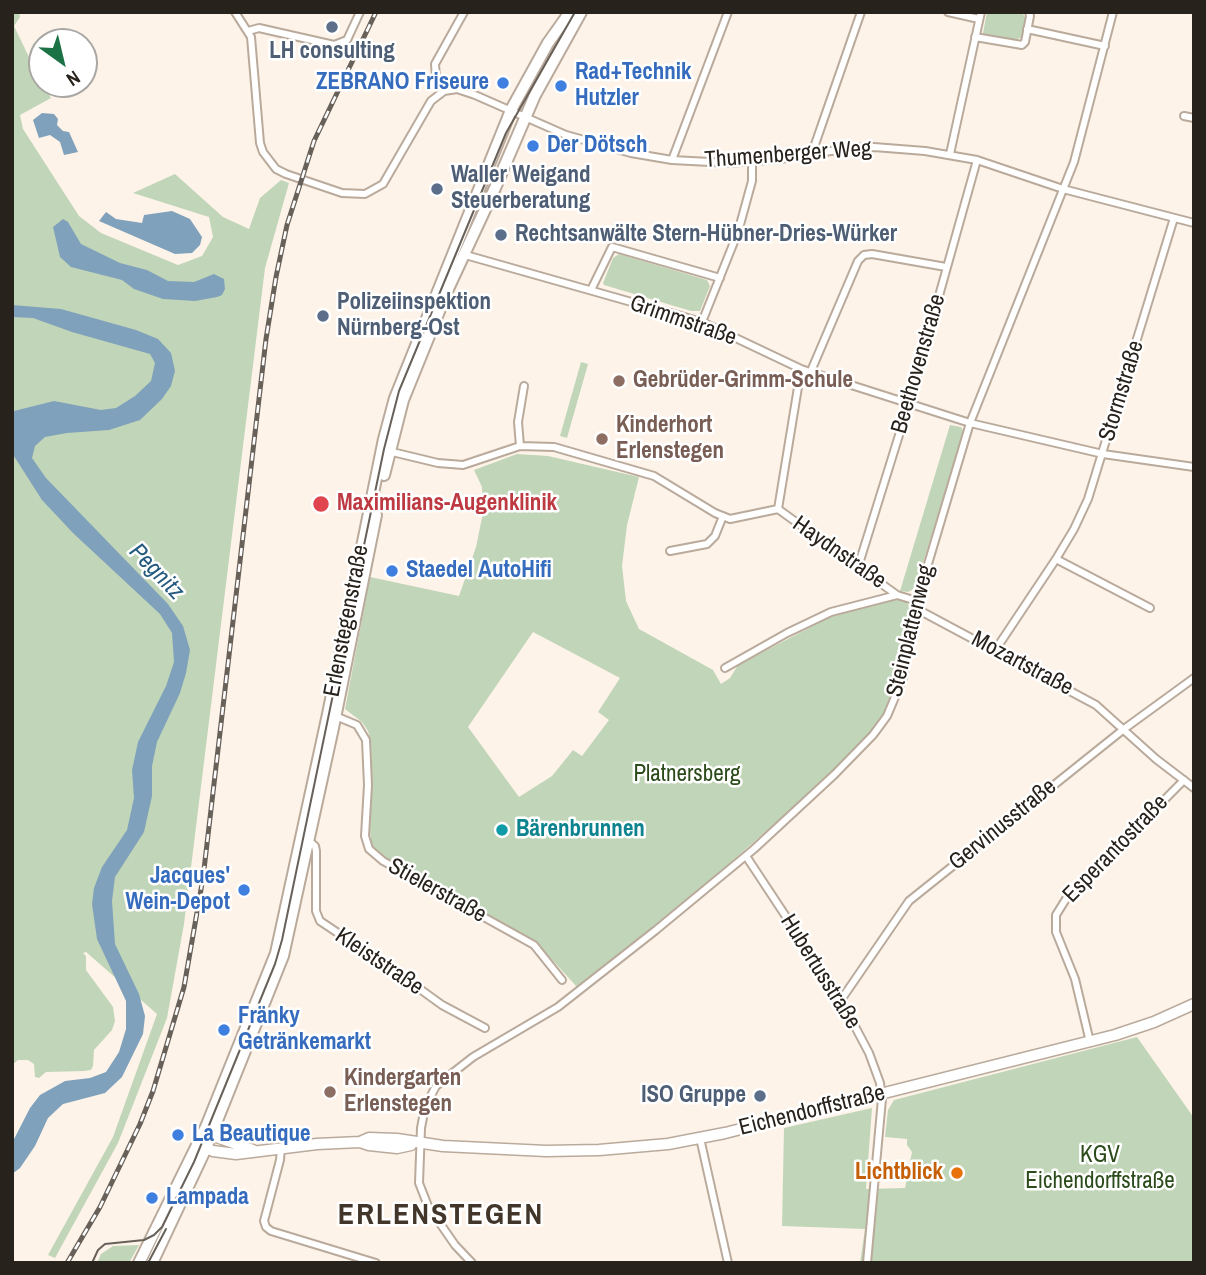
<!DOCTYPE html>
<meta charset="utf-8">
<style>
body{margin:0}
#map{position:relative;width:1206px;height:1275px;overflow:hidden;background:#fdf3e9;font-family:"Archivo Narrow",sans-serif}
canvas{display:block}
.frame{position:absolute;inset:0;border:14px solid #28221c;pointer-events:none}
.north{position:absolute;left:28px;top:28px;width:70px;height:70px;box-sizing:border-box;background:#fff;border:2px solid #a9a7a4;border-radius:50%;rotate:146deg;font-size:19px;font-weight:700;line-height:28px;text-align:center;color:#28221c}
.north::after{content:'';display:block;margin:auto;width:24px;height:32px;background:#1a7245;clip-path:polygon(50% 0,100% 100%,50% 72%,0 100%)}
</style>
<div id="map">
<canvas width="1206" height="1275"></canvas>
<div class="frame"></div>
<div class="north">N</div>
</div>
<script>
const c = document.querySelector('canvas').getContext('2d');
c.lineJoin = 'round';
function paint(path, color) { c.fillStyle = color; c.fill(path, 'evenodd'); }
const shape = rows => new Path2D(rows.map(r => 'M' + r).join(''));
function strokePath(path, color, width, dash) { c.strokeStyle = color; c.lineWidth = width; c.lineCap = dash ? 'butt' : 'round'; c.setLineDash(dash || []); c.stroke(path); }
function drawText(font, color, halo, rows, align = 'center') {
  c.font = font + ' "Archivo Narrow",sans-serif'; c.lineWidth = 5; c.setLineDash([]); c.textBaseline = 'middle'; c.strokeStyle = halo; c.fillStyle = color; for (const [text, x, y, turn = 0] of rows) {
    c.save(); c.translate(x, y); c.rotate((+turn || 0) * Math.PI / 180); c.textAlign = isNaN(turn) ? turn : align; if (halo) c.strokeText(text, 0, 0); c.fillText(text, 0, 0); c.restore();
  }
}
paint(shape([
 [12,12,19,12,20,17,14,26,42,84,51,98,20,115,23,129,79,216,101,233,178,265,202,256,213,237,209,217,133,193,175,174,223,217,249,229,260,198,281,180,289,183,265,268,184,924,167,1018,118,1143,55,1258,48,1255,113,1137,157,1014,86,952,83,953,86,956,86,970,113,1007,115,1021,112,1030,94,1050,93,1066,91,1070,84,1071,46,1072,39,1078,35,1077,34,1064,28,1060,18,1060,12,1065],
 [987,12,1023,14,1026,19,1023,37,1012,41,986,36,983,33],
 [619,254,707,280,710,286,700,311,691,311,604,285,603,283,613,258],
 [581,362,588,364,567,438,560,436],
 [950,425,961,427,964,432,915,588,908,592,900,591],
 [517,454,548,456,639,477,627,525,622,566,626,601,639,629,713,670,721,684,730,678,738,665,832,616,898,599,907,602,911,610,906,658,899,681,890,703,868,738,828,777,699,890,577,987,536,942,379,854,371,843,370,829,372,789,371,743,368,731,362,722,345,709,370,577,459,596,476,547,483,513,482,487,474,470],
 [533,632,620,678,598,712,609,720,582,756,573,750,552,776,519,797,468,727],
 [1137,1037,1194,1118,1194,1263,860,1263,865,1229,782,1226,784,1128,872,1108,866,1189,905,1188,912,1152,907,1145,907,1139,885,1137,888,1110,894,1100],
 [139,1245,129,1263,97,1263,101,1254,113,1246]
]), '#c1d5b8');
paint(shape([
 [42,113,54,114,58,119,57,125,63,131,69,132,78,152,64,155,60,142,50,135,39,138,33,120],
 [172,211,190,219,202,237,200,245,192,253,175,254,99,221,106,212,116,219,142,223,144,215],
 [63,219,68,222,81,244,120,263,147,270,168,281,194,282,214,274,224,279,225,289,222,295,217,297,195,301,163,299,134,289,122,280,71,267,60,257,53,227],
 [12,305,61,309,136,330,158,339,171,353,175,371,171,386,162,399,140,420,109,430,67,433,45,437,35,446,32,458,46,478,168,604,183,626,190,650,186,673,180,693,157,742,152,766,152,796,144,832,115,877,112,901,115,944,139,994,145,1016,143,1034,122,1077,105,1093,63,1104,48,1118,35,1146,20,1168,12,1174,12,1143,30,1108,40,1095,65,1081,90,1078,106,1072,119,1052,126,1029,126,1001,97,939,92,904,94,888,102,867,127,830,134,798,132,770,138,742,166,686,174,662,172,633,160,614,73,533,42,500,12,453,12,413,14,411,54,401,101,410,116,408,135,396,151,381,155,363,150,354,72,332,33,318,12,317]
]), '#80a1bb');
const street = shape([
 [235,12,251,37,260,143,263,152,276,169,286,174,342,193,365,194,383,184,431,101,444,91,457,89,475,95,566,135,631,153,672,160,729,163,780,159,850,148,874,147,925,151,977,160,1063,189,1194,223],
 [948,12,979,19],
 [1027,29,1105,46],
 [248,31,259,28,334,45,347,40,360,12],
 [975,37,1022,45,1025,42,1030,16,1029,12],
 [444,91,436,78,435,64,464,12],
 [1184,116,1194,118],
 [812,153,861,12],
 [950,154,981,12],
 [672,160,728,12],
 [462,254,702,322,801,369,970,423,1103,454,1194,467],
 [591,290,612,247,720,278],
 [702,322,738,232,752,181,752,162],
 [801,369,778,509,897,595,917,601],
 [811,371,858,261,864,255,872,254,946,267],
 [520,446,518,422,524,386],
 [388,451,438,463,463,465,520,446,554,447,654,476,715,513,730,519,778,509],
 [670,551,707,544,715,536,723,516],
 [1056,559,1150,608],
 [858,567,909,403,977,160],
 [915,608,1096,705,1156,759,1194,788],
 [996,649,1056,559,1074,529,1088,499,1174,218],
 [725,668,787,633,831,612,897,595],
 [333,715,357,725,366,740,368,785,365,836,369,849,383,861,534,945,562,980],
 [309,841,315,846,316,851,316,911,320,921,395,971,442,1005,485,1028],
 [746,856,841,1000,869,1053,880,1083,882,1099,867,1263],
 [841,1000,909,901,1124,729,1194,678],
 [1090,1042,1075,979,1056,932,1056,915,1066,899,1184,780],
 [700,1138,728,1263],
 [281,1148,280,1160,264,1221,266,1227,271,1231,376,1263],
 [472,1263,455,1245,428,1206,419,1183,421,1128,425,1107,436,1086,473,1057,558,1007,656,930,754,849,835,774,873,735,887,716,903,678,917,601,970,423,1074,162,1113,12]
]);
const secondary = shape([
 [360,1142,369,1145,397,1148,411,1145],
 [253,1150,211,1135,201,1138,206,1148,213,1151,236,1154,317,1144,360,1142,369,1138,397,1139,443,1146,546,1151,599,1150,668,1144,725,1133,1115,1035,1154,1022,1194,1004]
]);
const primary = shape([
 [384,475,403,400,448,289,495,188,535,95,581,12],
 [139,1263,206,1127,276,953,328,714,384,439,395,398,511,110,548,43,570,12],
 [152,1263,206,1148,283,956,333,728,376,515]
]);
strokePath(street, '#baaa9b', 10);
strokePath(secondary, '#baaa9b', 13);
strokePath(primary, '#baaa9b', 14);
strokePath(street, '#fff', 6);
strokePath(secondary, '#fff', 10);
strokePath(primary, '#fff', 10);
strokePath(shape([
 [92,1263,98,1250,105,1244,144,1240,154,1235,162,1227,194,1162,275,964,282,940,384,449,399,391,506,133,575,12],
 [148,1263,166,1229]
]), '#68615a', 2);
const rail = shape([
 [67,1263,100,1207,140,1124,153,1091,184,987,203,878,266,339,276,277,287,225,314,141,376,12]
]);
strokePath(rail, '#68615a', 5);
strokePath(rail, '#fff', 2.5, [8]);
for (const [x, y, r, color] of [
 [332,27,7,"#5c6f8a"],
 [503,83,7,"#3f7fe0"],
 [561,86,7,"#3f7fe0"],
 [533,146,7,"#3f7fe0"],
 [437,189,7,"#5c6f8a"],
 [501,235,7,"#5c6f8a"],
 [323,316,7,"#5c6f8a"],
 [619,381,7,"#8d6e63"],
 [602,439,7,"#8d6e63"],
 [321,504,9,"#e0444e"],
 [392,571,7,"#3f7fe0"],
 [502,830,7,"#0f9aa8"],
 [244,890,7,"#3f7fe0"],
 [224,1030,7,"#3f7fe0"],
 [330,1092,7,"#8d6e63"],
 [760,1096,7,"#5c6f8a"],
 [178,1135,7,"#3f7fe0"],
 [957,1173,7,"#e8710a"],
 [152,1198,7,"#3f7fe0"]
]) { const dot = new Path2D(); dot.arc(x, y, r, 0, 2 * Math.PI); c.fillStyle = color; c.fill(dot); strokePath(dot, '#fff', 2.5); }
drawText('bold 23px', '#4e5e75', '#fff', [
 ["LH consulting",332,52,"center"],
 ["Waller Weigand",451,176],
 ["Steuerberatung",451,202],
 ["Rechtsanwälte Stern-Hübner-Dries-Würker",515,235],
 ["Polizeiinspektion",337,303],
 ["Nürnberg-Ost",337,329],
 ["ISO Gruppe",746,1096,"right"]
], 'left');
drawText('bold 23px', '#366cbe', '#fff', [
 ["Rad+Technik",575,73],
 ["Hutzler",575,99],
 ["ZEBRANO Friseure",489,83,"right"],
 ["Der Dötsch",547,146],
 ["Staedel AutoHifi",406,571],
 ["Jacques'",230,877,"right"],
 ["Wein-Depot",230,903,"right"],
 ["Fränky",238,1017],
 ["Getränkemarkt",238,1043],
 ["La Beautique",192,1135],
 ["Lampada",166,1198]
], 'left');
drawText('23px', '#28221c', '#fff', [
 ["Thumenberger Weg",788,155,-4],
 ["Grimmstraße",683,321,19],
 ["Beethovenstraße",919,364,-74],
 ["Stormstraße",1122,391,-73],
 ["Haydnstraße",839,553,35],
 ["Erlenstegenstraße",347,621,-79],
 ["Steinplattenweg",911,631,-76],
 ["Mozartstraße",1022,664,28],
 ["Gervinusstraße",1003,825,-39],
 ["Esperantostraße",1116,849,-46],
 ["Stielerstraße",437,891,29],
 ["Kleiststraße",379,962,34],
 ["Hubertusstraße",820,972,58],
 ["Eichendorffstraße",812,1111,-14]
]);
drawText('bold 23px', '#785e54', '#fff', [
 ["Gebrüder-Grimm-Schule",633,381],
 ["Kinderhort",616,426],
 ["Erlenstegen",616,452],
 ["Kindergarten",344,1079],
 ["Erlenstegen",344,1105]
], 'left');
drawText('bold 23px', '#be3a42', '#fff', [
 ["Maximilians-Augenklinik",337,504]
], 'left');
drawText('23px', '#2c4b1b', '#fff', [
 ["Platnersberg",687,775],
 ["KGV",1100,1156],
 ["Eichendorffstraße",1100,1182]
]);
drawText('bold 23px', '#0d838f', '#fff', [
 ["Bärenbrunnen",516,830]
], 'left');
drawText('bold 23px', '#c56008', '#fff', [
 ["Lichtblick",943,1173]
], 'right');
drawText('italic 24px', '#245a7f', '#fff', [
 ["Pegnitz",156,572,46]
]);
c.letterSpacing = '2px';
drawText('bold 30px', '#423529', '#fff', [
 ["ERLENSTEGEN",441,1216]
]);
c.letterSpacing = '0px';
</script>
